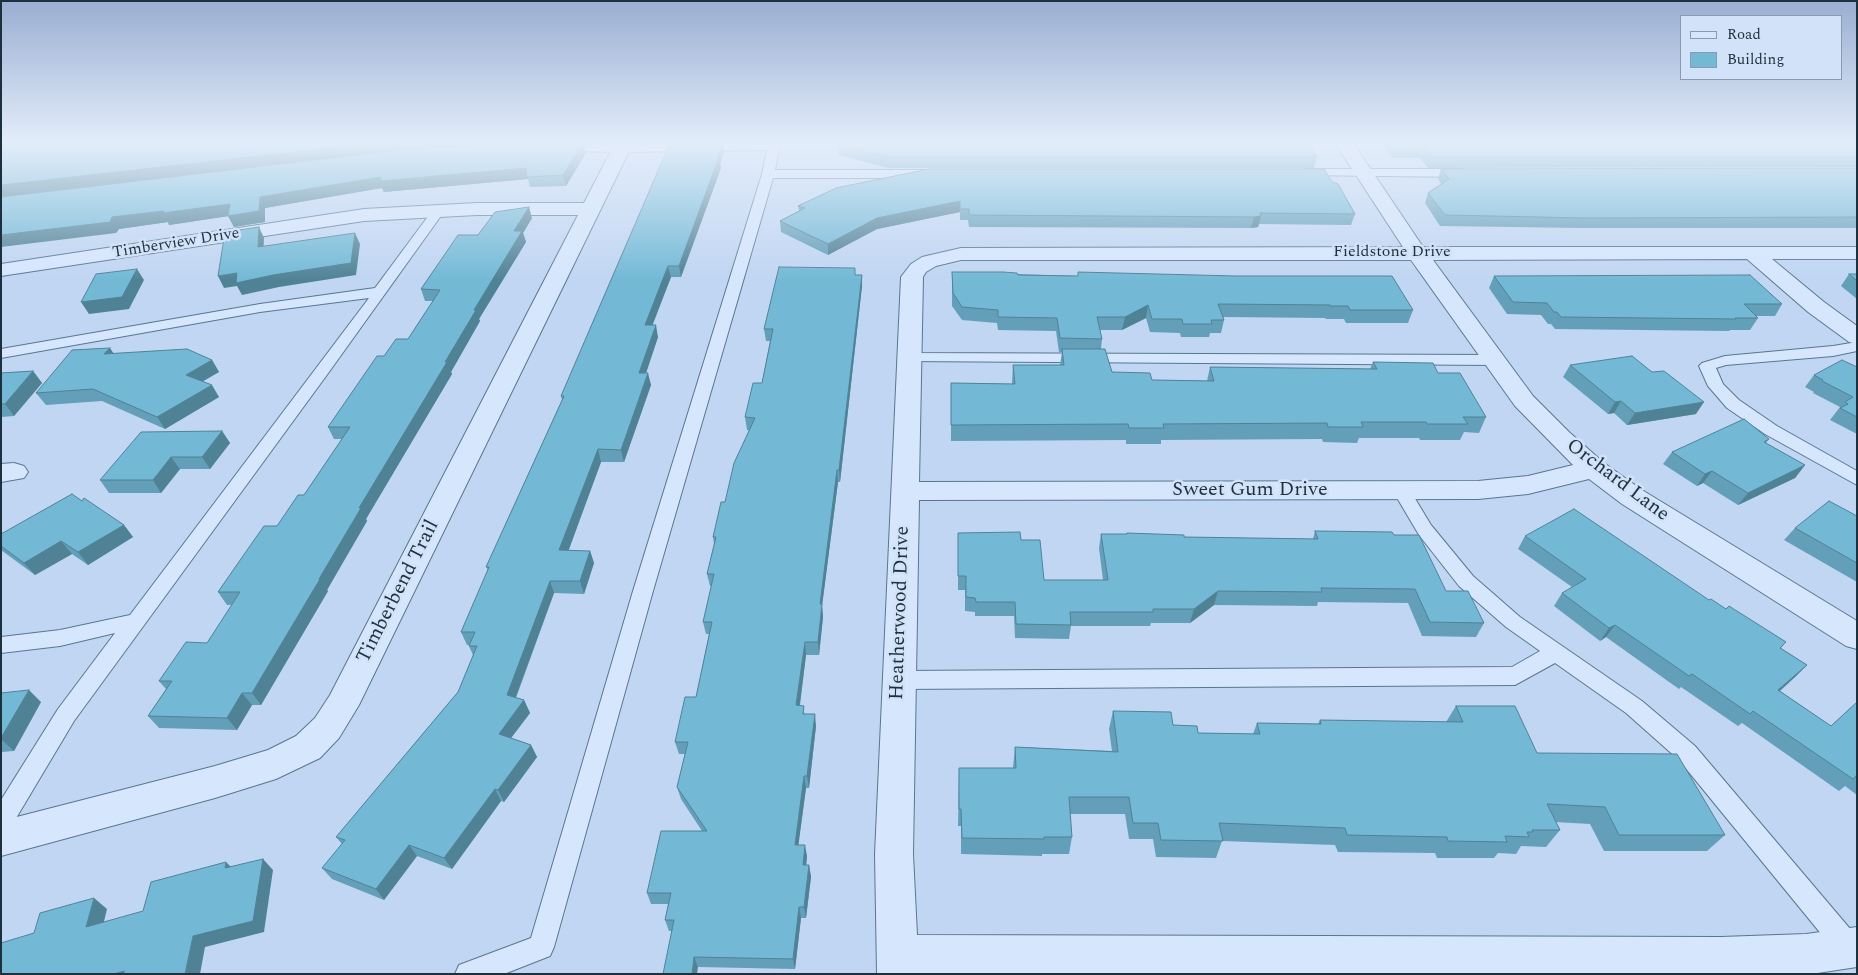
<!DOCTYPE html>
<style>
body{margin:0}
#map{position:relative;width:1858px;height:975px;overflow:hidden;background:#c1d6f3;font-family:Spectral,serif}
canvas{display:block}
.frame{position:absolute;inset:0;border:2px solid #1c313d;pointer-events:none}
.legend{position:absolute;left:1680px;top:15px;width:162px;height:65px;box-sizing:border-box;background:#d2e2f9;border:1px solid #899bae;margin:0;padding:6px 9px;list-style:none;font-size:15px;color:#1c313d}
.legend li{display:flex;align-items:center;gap:10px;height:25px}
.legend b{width:25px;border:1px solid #899bae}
</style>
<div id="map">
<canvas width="1858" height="975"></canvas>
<div class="frame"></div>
<ul class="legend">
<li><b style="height:6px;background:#d6e6fd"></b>Road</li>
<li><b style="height:14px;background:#73b9d6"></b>Building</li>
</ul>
</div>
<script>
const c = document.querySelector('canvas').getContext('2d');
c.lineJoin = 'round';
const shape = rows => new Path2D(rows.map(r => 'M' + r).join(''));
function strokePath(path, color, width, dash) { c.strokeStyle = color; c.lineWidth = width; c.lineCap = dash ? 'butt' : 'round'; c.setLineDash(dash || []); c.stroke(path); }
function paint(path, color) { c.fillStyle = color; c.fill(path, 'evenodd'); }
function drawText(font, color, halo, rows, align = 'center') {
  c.font = font + ' Spectral,serif'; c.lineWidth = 5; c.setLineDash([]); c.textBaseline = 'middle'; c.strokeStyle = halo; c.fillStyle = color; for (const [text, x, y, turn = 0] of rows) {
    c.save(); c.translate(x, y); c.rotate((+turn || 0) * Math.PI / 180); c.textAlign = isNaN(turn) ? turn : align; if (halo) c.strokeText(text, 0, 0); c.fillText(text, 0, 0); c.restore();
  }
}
const lane = shape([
 [780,143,775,170,928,170,934,174,928,178,773,178,653,591,554,947,550,956,504,974,455,974,459,965,531,938,633,591,762,174,767,150,621,152,561,151,555,148,561,145,780,143],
 [1304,169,1463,169,1469,173,1463,177,1300,175,1298,173,1304,169],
 [439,206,445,210,443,213,329,372,74,721,9,830,1,833,1,800,58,709,115,633,60,646,1,653,1,637,60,630,130,615,369,298,260,312,1,358,1,349,260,304,375,288,435,207,439,206],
 [1857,342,1857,351,1833,356,1726,365,1716,368,1723,384,1739,400,1777,426,1857,471,1857,485,1765,434,1727,408,1708,386,1699,366,1702,363,1725,356,1833,346,1857,342],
 [909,353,1496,355,1501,357,1504,360,1501,363,1496,365,904,361,901,358,904,355,909,353],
 [1402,485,1408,487,1431,525,1473,576,1520,617,1642,701,1695,746,1857,937,1857,958,1849,961,1840,957,1679,760,1626,713,1555,663,1515,685,899,689,892,686,888,680,892,674,899,671,1512,667,1540,651,1506,627,1459,586,1419,535,1393,491,1396,487,1402,485]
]);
const street = shape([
 [615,143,633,143,359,705,339,738,320,758,276,779,215,798,1,856,1,821,215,766,268,750,296,736,315,718,330,695,578,215,477,215,364,221,1,276,1,264,364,209,477,203,584,203,615,143],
 [1335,143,1353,143,1423,247,1857,247,1857,259,1772,259,1824,302,1857,326,1857,344,1849,342,1808,312,1747,259,1433,260,1533,396,1569,432,1604,463,1642,490,1857,621,1857,649,1846,646,1622,504,1589,479,1528,494,1478,499,919,500,913,854,917,935,1721,937,1806,934,1857,927,1857,967,1811,974,877,974,875,854,901,277,911,264,922,257,961,248,1403,247,1335,143],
 [961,260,1411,260,1515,406,1573,465,1528,476,1478,481,919,482,923,277,926,272,936,266,961,260],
 [14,463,24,466,28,472,24,478,1,482,1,464,14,463]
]);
strokePath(lane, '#56788f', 2);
strokePath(street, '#56788f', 2);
paint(lane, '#d6e6fd');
paint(street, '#d6e6fd');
paint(shape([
 [1,143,583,143,586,153,566,186,530,187,528,179,384,192,382,188,265,208,265,222,234,227,228,216,169,225,168,222,119,229,116,233],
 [1381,143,1857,143,1857,167,1428,168,1420,158,1392,158],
 [838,144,1317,157,1314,168,888,168,839,155],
 [724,152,720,163,721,168,681,277,671,277,652,325,658,337,646,373,651,385,624,462,601,462,568,551,590,551,594,563,584,594,554,593,516,698,524,700,530,713,511,738,531,745,537,757,504,802,501,801,452,869,417,856,384,900,332,879,322,868,342,844,336,837,458,692,473,655,469,646,470,645,467,645,461,632,488,570,486,567,562,400,561,396],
 [1857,168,1857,228,1580,228,1440,226,1425,203,1428,193,1441,184,1438,179,1441,169],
 [1332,182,1355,214,1351,225,1259,224,1258,227,1251,228,969,227,968,220,960,220,960,212,877,229,828,255,781,232,780,221,799,211,798,206],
 [532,218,523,233,526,242,479,319,480,321,451,372,452,374,366,519,367,521,327,590,328,591,261,705,252,705,237,730,159,728,148,716,166,689,159,681,207,643,232,605,227,605,218,592,304,495,342,439,334,439,328,427,384,356,408,339,433,301,425,301,421,289,478,235],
 [952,272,1078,276,1078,272,1413,310,1408,323,1346,323,1344,319,1326,319,1325,318,1223,317,1224,320,1221,333,1210,333,1209,337,1181,337,1180,333,1150,332,1146,318,1122,330,1100,330,1102,339,1101,349,1112,372,1152,380,1207,381,1210,367,1370,369,1373,362,1438,373,1486,417,1479,433,1464,432,1460,440,1420,440,1419,438,1359,438,1357,443,1323,442,1322,439,1161,440,1161,444,1126,444,1126,440,951,441,951,383,1012,384,1013,365,1060,365,1062,352,1059,352,1056,331,998,330,997,323,962,320,952,306],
 [1849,274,1857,274,1857,299,1841,286],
 [856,275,862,275,862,286,840,482,838,482,822,606,823,617,819,655,806,655,800,705,805,714,816,726,809,788,806,788,798,845,807,856,806,865,809,865,811,877,806,918,801,918,795,969,698,967,672,931,669,931,665,920,668,904,651,904,647,893,702,831,681,799,677,787,685,754,679,754,675,742,696,697,709,634,706,634,703,622,712,586,710,586,707,574,714,544,713,537,749,430,747,430,745,417,762,383,770,341,766,341,764,329],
 [1494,276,1782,304,1775,316,1755,316,1758,318,1750,330,1730,330,1729,331,1555,329,1551,324,1548,324,1541,315,1507,314,1489,288],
 [114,354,212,360,219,372,203,381,219,397,165,429,102,401,46,405,36,393],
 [1570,365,1652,372,1696,414,1627,425,1614,413,1608,414,1563,377],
 [1857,367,1857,434,1830,420,1840,407,1813,393,1814,392,1805,387,1814,375],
 [33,371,42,383,14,416,1,417,1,373],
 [222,431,230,443,210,469,180,469,161,493,109,493,100,480],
 [1769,439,1766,443,1805,465,1795,478,1738,505,1703,483,1697,486,1663,464,1672,452],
 [82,501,124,525,133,537,88,565,72,554,35,575,1,550,1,534],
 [1857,516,1857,582,1784,540,1795,528],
 [1315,531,1394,535,1446,591,1484,623,1476,637,1422,636,1408,603,1318,602,1317,606,1214,605,1190,623,1151,623,1150,626,1071,626,1069,639,1015,638,1014,616,975,616,975,612,965,611,965,590,958,590,958,533,1021,540,1044,580,1103,580,1099,548,1101,534,1127,534,1127,533,1184,537,1313,539],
 [1525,536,1709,600,1726,609,1786,642,1781,648,1807,665,1795,677,1780,691,1831,726,1857,702,1857,795,1845,786,1839,791,1742,723,1738,726,1681,687,1679,689,1606,637,1600,641,1554,606,1562,593,1572,587,1518,549],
 [1,693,41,702,14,751,1,752],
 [1456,706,1537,753,1725,835,1707,851,1604,851,1590,824,1555,822,1560,830,1546,847,1521,846,1516,854,1498,853,1494,858,1437,858,1435,853,1338,852,1335,845,1222,841,1216,858,1156,857,1153,839,1129,839,1125,814,1070,814,1072,837,1069,854,1042,854,1042,856,961,854,961,826,958,826,959,768,1013,768,1015,747,1112,751,1109,729,1113,711,1173,725,1198,733,1253,734,1257,723,1318,724,1320,720,1446,722]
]), '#639fb8');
paint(shape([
 [375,143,400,143,403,151,1,197,1,185],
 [583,143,586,153,566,186,563,175],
 [722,143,723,143,724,152,720,163,721,168,681,277,679,266],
 [526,168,528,179,384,192,382,188,265,208,265,222,234,227,228,216,260,197,381,177],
 [960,201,960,212,877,229,828,255,828,244,877,218],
 [230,204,236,215,169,225,168,222,119,229,116,233,1,247,1,235,112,217],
 [529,207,532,218,523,233,526,242,479,319,480,321,451,372,452,374,366,519,367,521,327,590,328,591,261,705,252,693,359,508,445,362,474,310,514,231],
 [1261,216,1258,227,1251,228,1254,217],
 [259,227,264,238,263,259,258,247],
 [355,233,360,244,356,275,279,287,242,295,237,286,224,288,218,276,237,273],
 [668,266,671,277,648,337,645,325],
 [137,269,144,280,129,309,89,314,81,302],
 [862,275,862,286,840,482,839,470],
 [1148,305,1146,318,1122,330,1125,317],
 [656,325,658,337,642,385,639,373],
 [110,348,118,360,104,354],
 [212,360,219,372,193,387,186,375],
 [33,371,42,383,14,416,5,404],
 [648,373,651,385,624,462,621,450],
 [212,385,219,397,165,429,157,417],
 [1621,401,1614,413,1608,414,1615,402],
 [1704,402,1696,414,1627,425,1635,413],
 [222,431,230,443,210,469,202,457],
 [598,449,601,462,564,563,559,550],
 [171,457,180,469,161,493,153,480],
 [1805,465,1795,478,1738,505,1748,493],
 [837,470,838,482,822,606,823,617,819,655,818,642,820,604],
 [1712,471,1703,483,1697,486,1705,474],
 [124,525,133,537,88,565,78,552],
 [61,541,72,554,35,575,24,563],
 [590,551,594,563,584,594,580,581],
 [550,581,554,593,512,707,507,695],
 [1218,591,1214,605,1190,623,1194,609],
 [1615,625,1606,637,1600,641,1609,628],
 [805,642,806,655,798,718,796,705],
 [1807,665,1795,677,1767,702,1778,690],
 [29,690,41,702,14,751,1,739,1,738],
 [242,693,252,705,237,730,227,718],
 [524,700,530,713,505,746,499,734],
 [815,714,816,726,809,788,807,776],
 [531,745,537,757,504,802,498,790],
 [804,776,806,788,797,856,795,845],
 [495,789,501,801,452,869,444,858],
 [409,845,417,856,384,900,376,889],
 [805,845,807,856,805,877,803,865],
 [263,859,273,870,264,932,205,947,200,974,185,974,193,936],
 [226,862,237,873,225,868],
 [809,865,811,877,806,918,804,907],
 [94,898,107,909,100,938,86,927],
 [799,907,801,918,795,969,793,959],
 [694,957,698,967,697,974,692,974],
 [124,971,128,974,114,974]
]), '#508296');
const building = shape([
 [1,143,99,144,375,143,1,185,1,143],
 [502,143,583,143,563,175,527,177,526,168,380,181,381,177,260,197,259,211,228,216,230,204,163,213,164,211,112,217,110,222,1,235,1,197,399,150,502,143],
 [670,143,722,143,717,157,719,157,679,266,668,266,645,325,656,325,639,373,648,373,621,450,598,449,559,550,590,551,580,581,550,581,507,695,524,700,499,734,531,745,498,790,495,789,444,858,409,845,376,889,322,868,345,840,336,837,458,692,477,646,469,646,475,632,461,632,489,567,486,567,564,396,561,396,670,143],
 [839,143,1309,143,1317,157,888,157,838,144,839,143],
 [1392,143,1857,143,1857,157,1432,157,1424,147,1395,147,1392,143],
 [1857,168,1857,217,1585,218,1445,215,1428,193,1449,179,1441,169,1857,168],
 [929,169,1324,169,1332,182,1338,184,1355,214,1260,213,1261,216,1254,217,969,215,969,209,960,209,960,201,877,218,828,244,780,221,805,208,798,206,836,188,929,169],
 [529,207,514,231,522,231,474,310,476,310,445,362,447,362,359,508,361,508,319,579,320,579,252,693,242,693,227,718,148,716,172,681,159,681,186,642,207,643,240,592,218,592,245,553,264,526,277,526,298,495,304,495,350,427,328,427,377,356,384,356,396,339,408,339,440,290,421,289,458,235,478,235,495,212,529,207],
 [259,227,258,247,355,233,351,263,273,275,236,283,237,273,218,276,225,232,259,227],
 [779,267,855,268,855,275,862,275,839,470,837,470,820,604,822,604,818,642,805,642,796,705,804,706,803,714,815,714,807,776,804,776,795,845,805,845,803,865,809,865,804,907,799,907,793,959,694,957,692,974,663,974,674,920,665,920,671,893,647,893,661,831,707,831,677,787,688,742,675,742,685,697,696,697,712,622,703,622,714,574,707,574,716,537,713,537,721,502,725,502,734,463,755,418,745,417,753,383,762,383,773,329,764,329,779,267],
 [137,269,122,297,81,302,96,274,137,269],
 [952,272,1003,272,1017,273,1018,275,1078,276,1078,272,1236,276,1392,276,1413,310,1350,310,1348,306,1330,306,1330,305,1218,304,1224,320,1211,320,1212,324,1183,324,1182,319,1152,319,1148,305,1125,317,1097,317,1102,339,1060,338,1057,318,998,317,998,310,962,307,953,293,952,272],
 [1849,274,1857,274,1857,281,1849,274],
 [1750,275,1782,304,1744,304,1758,318,1735,318,1736,319,1561,317,1557,312,1554,312,1547,303,1513,302,1494,276,1750,275],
 [110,348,104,354,187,349,212,360,186,375,212,385,157,417,93,389,36,393,72,350,110,348],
 [1062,349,1105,349,1112,372,1150,373,1152,380,1214,381,1210,367,1377,369,1373,362,1433,363,1438,373,1460,373,1486,417,1463,417,1468,424,1427,424,1426,422,1361,422,1363,427,1328,427,1327,423,1163,424,1164,428,1129,428,1128,424,951,425,951,383,1015,384,1013,365,1064,365,1062,349],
 [1632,356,1652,372,1664,371,1704,402,1635,413,1621,401,1615,402,1570,365,1632,356],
 [1842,360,1857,367,1857,417,1840,408,1848,404,1845,402,1853,397,1822,381,1823,380,1814,375,1842,360],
 [33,371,5,404,1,404,1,373,33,371],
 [1744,419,1769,439,1764,442,1805,465,1748,493,1712,471,1705,474,1672,452,1744,419],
 [222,431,202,457,171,457,153,480,100,480,141,432,222,431],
 [72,494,82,501,84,498,124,525,78,552,61,541,24,563,1,546,1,534,72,494],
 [1829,501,1857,516,1857,563,1795,528,1829,501],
 [1574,509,1709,600,1711,599,1726,609,1729,606,1786,642,1780,648,1807,665,1778,690,1831,726,1857,702,1857,775,1853,779,1753,711,1750,714,1692,674,1689,676,1615,625,1609,628,1562,593,1586,579,1525,536,1574,509],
 [1315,531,1392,532,1394,535,1419,535,1446,591,1468,591,1484,623,1430,622,1415,589,1321,588,1322,592,1218,591,1194,609,1153,609,1153,612,1070,612,1071,625,1016,624,1015,602,976,602,975,598,966,597,966,576,958,576,958,533,1020,532,1021,540,1040,540,1044,580,1108,580,1101,534,1127,534,1127,533,1184,535,1184,537,1318,539,1315,531],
 [29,690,1,738,1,693,29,690],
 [1456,706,1515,706,1537,753,1677,754,1725,835,1619,835,1605,807,1547,804,1560,830,1532,830,1533,832,1527,832,1529,837,1505,836,1507,842,1448,841,1447,837,1347,835,1345,828,1219,823,1223,841,1161,840,1158,823,1133,823,1129,797,1069,797,1072,837,1044,837,1044,839,962,838,961,809,959,809,959,768,1016,768,1015,747,1118,752,1113,711,1171,712,1173,725,1197,726,1198,733,1260,734,1257,723,1321,724,1320,720,1463,722,1456,706],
 [263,859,253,921,193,936,185,974,124,974,124,971,114,974,1,974,1,943,34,933,40,913,94,898,86,927,143,911,151,882,226,862,225,868,263,859]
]);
paint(building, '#73b9d6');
strokePath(building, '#508296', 1);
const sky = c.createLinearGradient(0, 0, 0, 280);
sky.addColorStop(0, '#9aaed2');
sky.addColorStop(0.51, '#e3edfa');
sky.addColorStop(1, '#e3edfa00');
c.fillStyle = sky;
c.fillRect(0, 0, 1858, 280);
drawText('16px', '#1c313d', '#d2e2f9', [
 ["Timberview Drive",176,244,-9],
 ["Fieldstone Drive",1392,253]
]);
drawText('20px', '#1c313d', '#d2e2f9', [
 ["Orchard Lane",1617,481,37],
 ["Sweet Gum Drive",1250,491],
 ["Timberbend Trail",399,592,-63],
 ["Heatherwood Drive",901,613,-88]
]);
</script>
